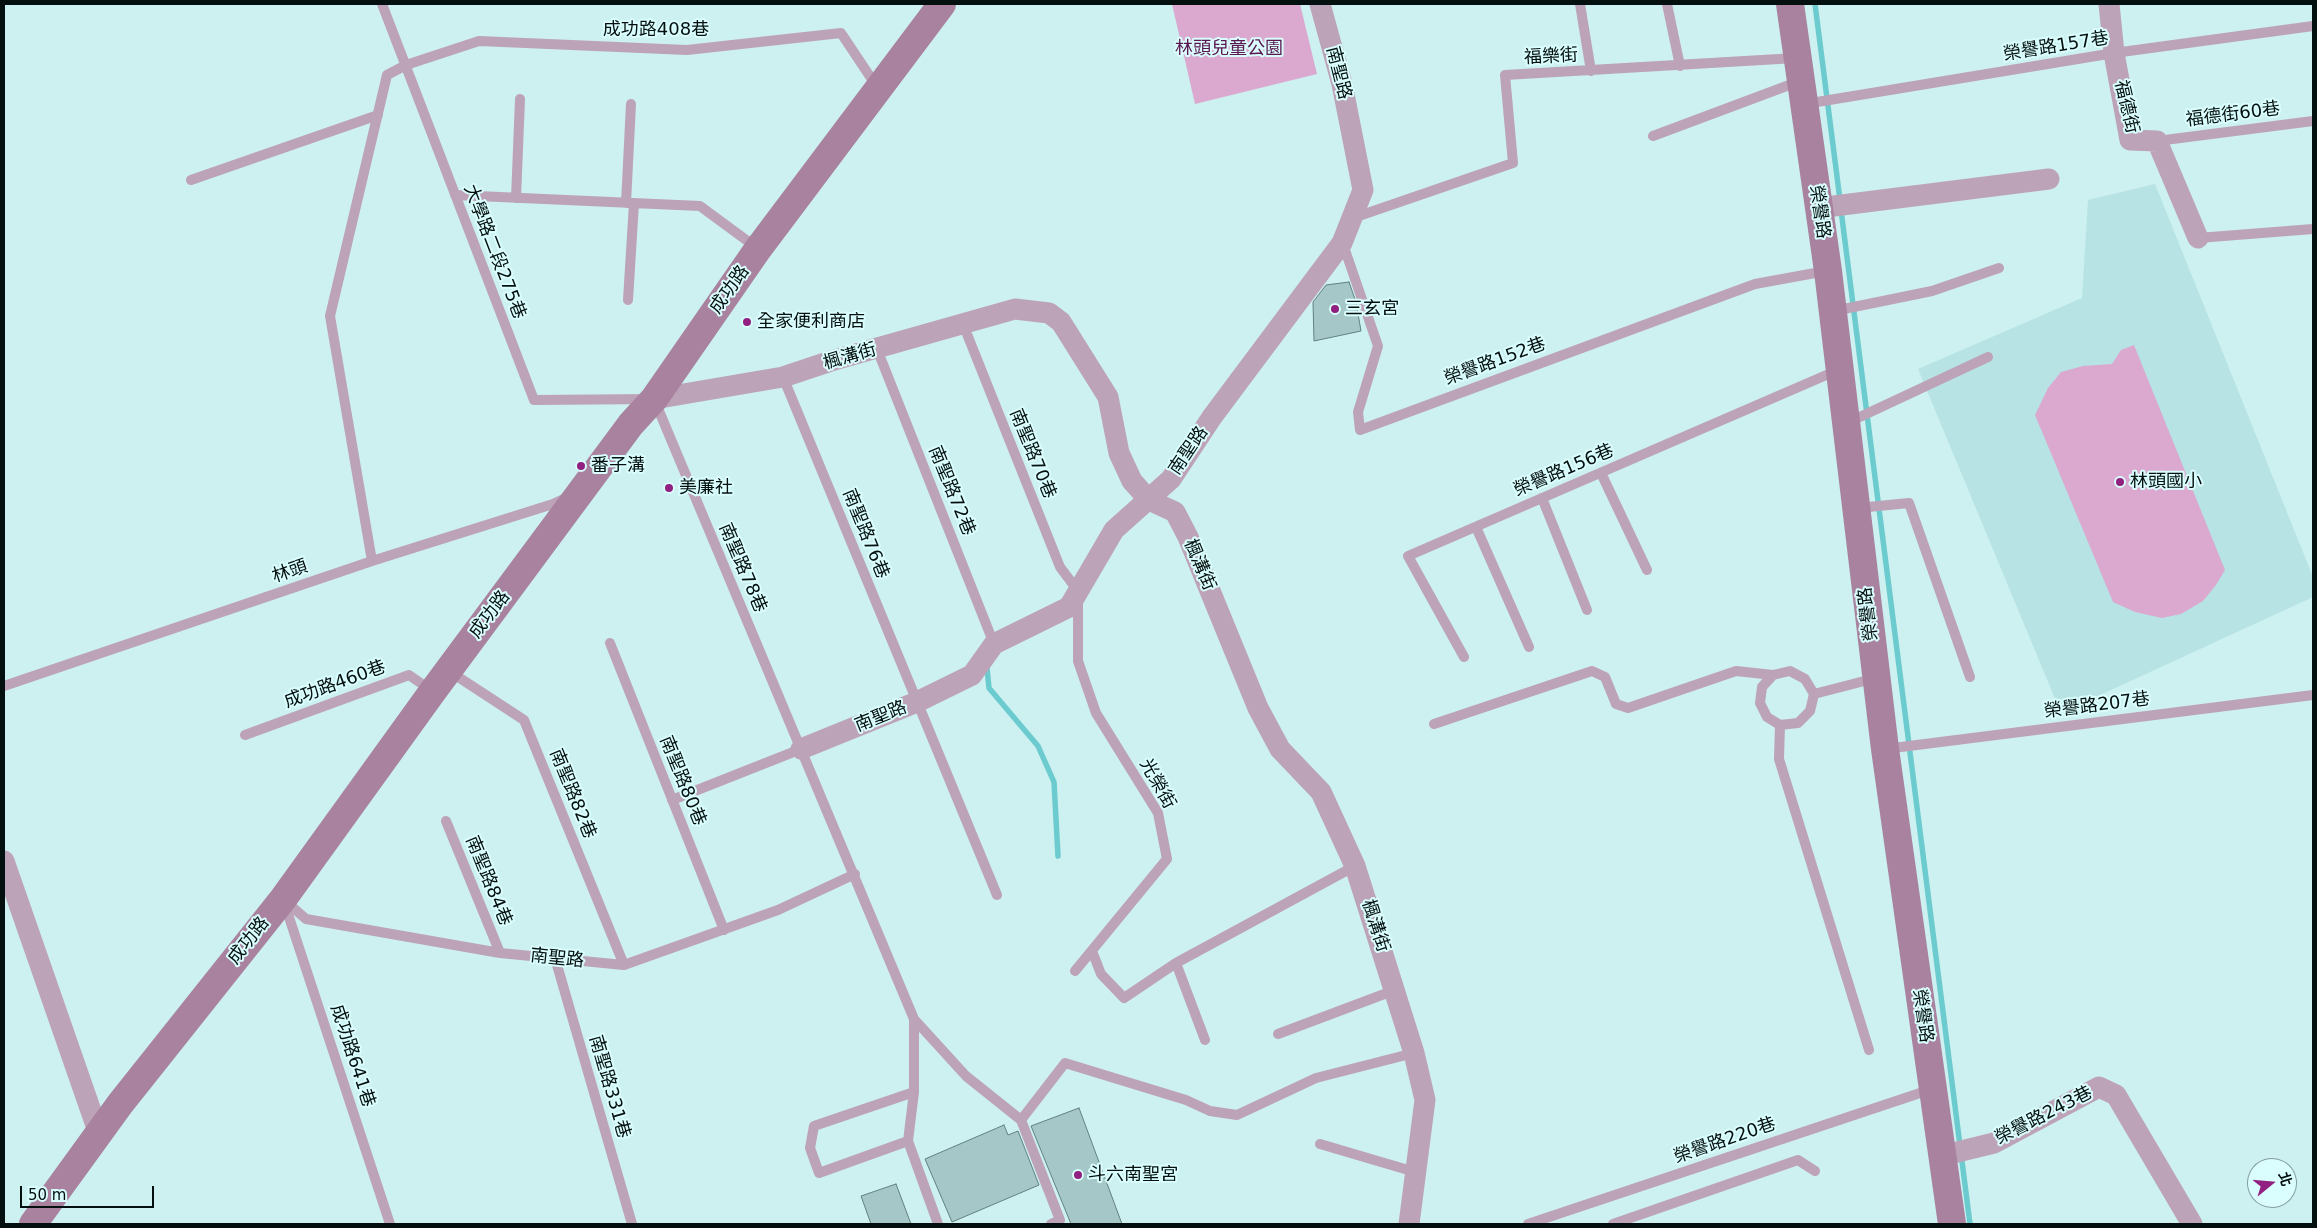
<!DOCTYPE html>
<meta charset="utf-8">
<style>
body{margin:0}
#map{position:relative;width:2317px;height:1228px;overflow:hidden;background:#cdf0f0;font-family:"DejaVu Sans","Noto Sans TC",sans-serif}
canvas{display:block}
.frame{position:absolute;inset:0;border:5px solid #040f0f;pointer-events:none}
.north{position:absolute;left:2247px;top:1158px;width:50px;height:50px;box-sizing:border-box;background:#dafdfd;border:1px solid #849e9e;border-radius:50%;rotate:73deg;font-size:14px;font-weight:700;line-height:20px;text-align:center;color:#040f0f}
.north::after{content:'';display:block;margin:auto;width:18px;height:22px;background:#912080;clip-path:polygon(50% 0,100% 100%,50% 72%,0 100%)}
.scale{position:absolute;left:20px;top:1186px;width:134px;height:22px;box-sizing:border-box;border:2px solid #040f0f;border-top:0;padding-left:6px;font-size:15px;line-height:18px;white-space:nowrap;color:#040f0f;-webkit-text-stroke:4px #dafdfd;paint-order:stroke}
</style>
<div id="map">
<canvas width="2317" height="1228"></canvas>
<div class="frame"></div>
<div class="north">北</div>
<div class="scale">50 m</div>
</div>
<script>
const c = document.querySelector('canvas').getContext('2d');
c.lineJoin = 'round';
function paint(path, color) { c.fillStyle = color; c.fill(path, 'evenodd'); }
const shape = rows => new Path2D(rows.map(r => 'M' + r).join(''));
function strokePath(path, color, width, dash) { c.strokeStyle = color; c.lineWidth = width; c.lineCap = dash ? 'butt' : 'round'; c.setLineDash(dash || []); c.stroke(path); }
function drawText(font, color, halo, rows, align = 'center') {
  c.font = font + ' "DejaVu Sans","Noto Sans TC",sans-serif'; c.lineWidth = 4; c.setLineDash([]); c.textBaseline = 'middle'; c.strokeStyle = halo; c.fillStyle = color; for (const [text, x, y, turn = 0] of rows) {
    c.save(); c.translate(x, y); c.rotate((+turn || 0) * Math.PI / 180); c.textAlign = isNaN(turn) ? turn : align; if (halo) c.strokeText(text, 0, 0); c.fillText(text, 0, 0); c.restore();
  }
}
paint(shape([
 [2155,184,2313,577,2313,597,2061,713,1918,369,2082,298,2088,200]
]), '#b7e3e4');
paint(shape([
 [1172,4,1300,4,1317,74,1195,104],
 [2134,345,2225,570,2216,585,2203,601,2181,614,2162,618,2135,612,2113,602,2035,415,2048,388,2061,372,2083,366,2112,364,2121,350]
]), '#dba9cf');
strokePath(shape([
 [1815,4,1840,200],
 [1841,210,1970,1224],
 [987,668,989,688,1038,746,1054,782,1058,856]
]), '#6ccbce', 5.5);
const building = shape([
 [1349,282,1356,302,1361,331,1314,341,1313,302,1326,285,1349,282],
 [1079,1108,1122,1224,1071,1224,1031,1126,1079,1108],
 [1004,1125,1008,1135,1018,1131,1039,1185,952,1222,925,1159,1004,1125],
 [896,1184,911,1224,871,1224,861,1196,896,1184]
]);
paint(building, '#a6c7c7');
strokePath(building, '#618081', 1);
strokePath(shape([
 [382,4,534,400,654,399,914,1019,966,1076,1021,1120,1060,1220,1051,1224],
 [1580,4,1591,71],
 [1667,4,1680,66],
 [1805,104,2114,53,2313,26],
 [1653,136,1800,81],
 [2157,141,2313,121],
 [191,180,378,115],
 [455,195,700,206,757,248],
 [516,198,520,99],
 [626,203,631,104],
 [1353,218,1513,163,1505,75,1796,58],
 [2198,238,2313,229],
 [1343,244,1378,346,1358,412,1360,430,1755,284,1826,271],
 [628,300,634,203],
 [1834,311,1932,291,1999,268],
 [963,324,1060,567,1078,591,1078,661,1096,713,1158,813,1167,859,1075,971],
 [877,349,994,644],
 [783,377,997,895],
 [1847,423,1988,357],
 [1601,473,1647,570],
 [1542,498,1587,610],
 [1858,508,1909,503,1970,677],
 [1476,527,1529,647],
 [372,561,330,316,387,75,406,65,479,41,687,50,841,33,877,87],
 [610,643,724,930],
 [1464,657,1408,556,1838,370],
 [449,671,524,720,624,965],
 [4,686,372,561,553,504,568,497],
 [1814,694,1876,678],
 [1434,724,1592,671,1605,677,1616,704,1628,708,1736,671,1773,675,1790,671,1805,679,1814,694,1810,711,1798,723,1780,725,1767,717,1760,703,1762,687,1773,675],
 [1780,725,1779,759,1869,1050],
 [245,735,409,675,432,691],
 [1885,749,2313,695],
 [672,800,801,749],
 [446,821,500,953],
 [283,899,306,919,500,953,624,965,778,910,855,874],
 [284,902,390,1224],
 [1092,951,1101,974,1124,998,1176,963,1355,866],
 [555,958,632,1224],
 [1176,963,1205,1040],
 [914,1019,914,1092,908,1141,938,1224],
 [1278,1034,1395,990],
 [1021,1120,1065,1063,1186,1100,1210,1111,1237,1115,1316,1078,1414,1053],
 [908,1141,819,1173,810,1148,814,1126,914,1092],
 [1320,1144,1415,1172],
 [1528,1224,1932,1089],
 [1613,1224,1798,1160,1815,1171]
]), '#bda3b7', 10);
strokePath(shape([
 [2109,4,2114,53,2130,140,2157,141,2198,238],
 [1818,208,2049,179],
 [654,399,783,377,831,361,1015,309,1049,313,1061,322,1108,397,1119,453,1132,481,1149,500,1175,512,1188,537,1258,708,1280,749,1321,792,1355,866,1414,1053,1425,1100,1409,1224],
 [801,749,917,702,972,675,994,644,1069,607,1114,530,1171,479,1212,417,1342,243,1363,190,1342,84,1320,4],
 [4,861,99,1134],
 [1941,1156,1994,1143,2099,1087,2116,1095,2192,1224]
]), '#bda3b7', 21);
strokePath(shape([
 [1790,4,1828,271,1885,749,1952,1224],
 [33,1224,120,1104,283,899,433,691,631,424,654,399,758,249,942,4]
]), '#a8829f', 28);
for (const [x, y, r, color] of [
 [1335,309,5,"#912080"],
 [747,322,5,"#912080"],
 [581,466,5,"#912080"],
 [2120,482,5,"#912080"],
 [669,488,5,"#912080"],
 [1078,1175,5,"#912080"]
]) { const dot = new Path2D(); dot.arc(x, y, r, 0, 2 * Math.PI); c.fillStyle = color; c.fill(dot); strokePath(dot, '#dafdfd', 2); }
drawText('18px', '#040f0f', '#dafdfd', [
 ["成功路408巷",656,30],
 ["榮譽路157巷",2056,47,-9],
 ["福樂街",1551,57,-3],
 ["南聖路",1338,73,76],
 ["福德街",2126,107,77],
 ["福德街60巷",2233,115,-7],
 ["榮譽路",1819,212,82],
 ["大學路二段275巷",494,252,69],
 ["成功路",730,290,-55],
 ["楓溝街",850,357,-16],
 ["榮譽路152巷",1495,362,-20],
 ["南聖路",1189,451,-56],
 ["南聖路70巷",1032,454,68],
 ["榮譽路156巷",1564,471,-23],
 ["南聖路72巷",951,491,68],
 ["南聖路76巷",865,534,68],
 ["楓溝街",1199,565,67],
 ["南聖路78巷",742,568,67],
 ["林頭",290,572,-19],
 ["榮譽路",1869,614,-97],
 ["成功路",490,615,-53],
 ["成功路460巷",335,685,-20],
 ["榮譽路207巷",2097,706,-7],
 ["南聖路",881,717,-22],
 ["南聖路80巷",682,781,68],
 ["光榮街",1157,784,61],
 ["南聖路82巷",572,794,68],
 ["南聖路84巷",488,881,68],
 ["楓溝街",1375,926,72],
 ["成功路",249,941,-52],
 ["南聖路",557,959,6],
 ["榮譽路",1922,1016,82],
 ["成功路641巷",352,1056,72],
 ["南聖路331巷",609,1087,74],
 ["榮譽路243巷",2044,1116,-27],
 ["榮譽路220巷",1725,1141,-19]
]);
drawText('18px', '#59164f', '#dafdfd', [
 ["林頭兒童公園",1229,49]
]);
drawText('18px', '#040f0f', '#dafdfd', [
 ["三玄宮",1345,309],
 ["全家便利商店",757,322],
 ["番子溝",591,466],
 ["林頭國小",2130,482],
 ["美廉社",679,488],
 ["斗六南聖宮",1088,1175]
], 'left');
</script>
